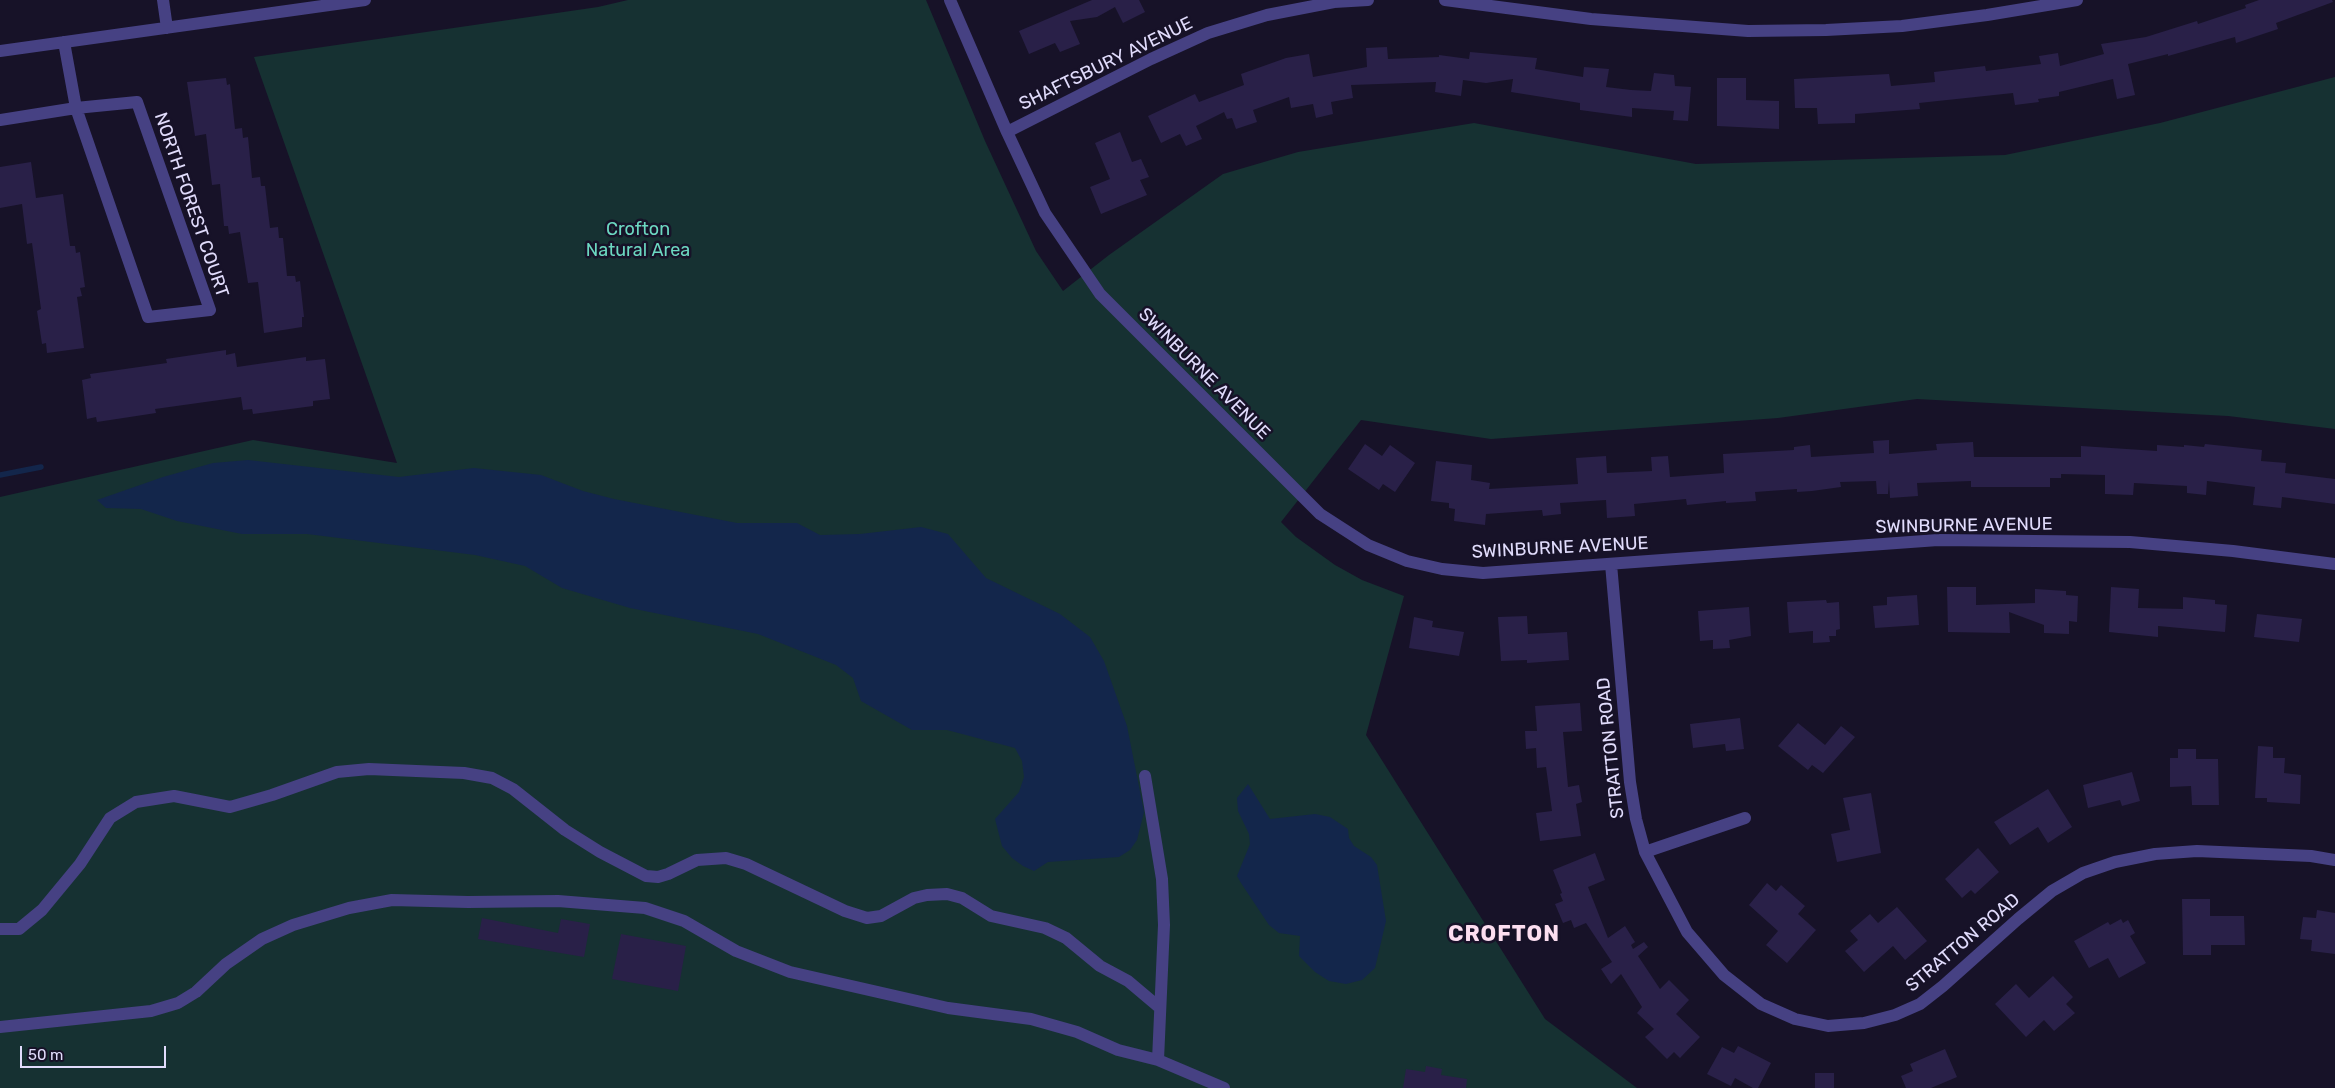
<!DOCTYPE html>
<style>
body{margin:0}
#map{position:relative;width:2335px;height:1088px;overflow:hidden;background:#171228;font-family:Rubik,sans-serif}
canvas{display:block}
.scale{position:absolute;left:20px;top:1046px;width:146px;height:22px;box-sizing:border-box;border:2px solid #e1dcfc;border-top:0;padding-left:6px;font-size:15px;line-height:18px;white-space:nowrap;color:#e1dcfc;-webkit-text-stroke:4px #171228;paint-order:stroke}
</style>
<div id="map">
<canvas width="2335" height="1088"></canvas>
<div class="scale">50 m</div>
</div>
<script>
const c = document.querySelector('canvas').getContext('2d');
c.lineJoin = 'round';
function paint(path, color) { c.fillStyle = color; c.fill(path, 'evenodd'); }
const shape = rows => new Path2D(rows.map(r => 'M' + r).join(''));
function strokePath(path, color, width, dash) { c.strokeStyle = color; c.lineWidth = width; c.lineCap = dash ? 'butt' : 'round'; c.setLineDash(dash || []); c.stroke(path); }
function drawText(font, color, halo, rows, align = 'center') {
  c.font = font + ' Rubik,sans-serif'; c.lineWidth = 5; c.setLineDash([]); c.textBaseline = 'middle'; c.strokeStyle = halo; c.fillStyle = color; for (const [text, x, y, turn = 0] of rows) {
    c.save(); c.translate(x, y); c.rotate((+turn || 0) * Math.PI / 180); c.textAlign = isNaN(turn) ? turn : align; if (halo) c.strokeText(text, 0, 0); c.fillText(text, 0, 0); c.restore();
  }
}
paint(shape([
 [628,0,926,0,985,141,1036,251,1063,291,1109,255,1223,174,1298,152,1474,123,1696,164,2005,155,2160,123,2335,77,2335,429,2228,416,1917,399,1778,418,1491,439,1361,420,1281,522,1296,537,1335,565,1362,580,1404,596,1366,735,1545,1019,1637,1088,0,1088,0,497,253,440,397,463,254,57,598,7]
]), '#163132');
paint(shape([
 [248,460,399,477,474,468,541,475,583,491,614,499,737,523,797,523,820,535,860,534,921,527,948,534,986,578,1060,614,1090,637,1104,661,1127,726,1144,812,1137,840,1130,850,1119,857,1048,862,1034,871,1023,866,1012,858,1002,846,995,819,1019,792,1024,777,1022,761,1015,748,947,730,912,730,861,701,853,678,836,665,758,634,630,608,562,588,525,566,475,555,307,534,242,534,177,521,141,509,106,508,97,500,163,477,213,463],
 [1248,784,1270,819,1315,814,1330,817,1348,829,1349,838,1354,846,1371,857,1377,865,1386,921,1375,968,1362,980,1346,984,1329,981,1315,972,1299,956,1300,936,1279,933,1269,925,1241,883,1237,876,1250,844,1249,834,1238,811,1237,798]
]), '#13264b');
strokePath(shape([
 [0,475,41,467]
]), '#13264b', 5.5);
paint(shape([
 [1092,0,1139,0,1145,12,1123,23,1115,7,1097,17,1070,21,1080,44,1060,52,1055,43,1029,54,1019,31],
 [2259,0,2332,0,2333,2,2276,23,2278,29,2236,43,2235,37,2168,56,2168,54,2128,64,2135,95,2117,99,2113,79,2059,92,2059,96,2038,99,2039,102,2015,105,2013,93,1919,103,1920,109,1855,114,1855,123,1818,124,1817,108,1795,108,1794,79,1889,74,1891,86,1935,82,1934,72,1985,66,1986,71,2041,64,2039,56,2058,53,2060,66,2104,54,2101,44,2146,37,2197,21,2198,24,2246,8,2245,5],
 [1387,47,1388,59,1439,57,1439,55,1469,59,1470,52,1537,58,1535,69,1583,77,1584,67,1609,69,1606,87,1631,90,1651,91,1654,73,1674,75,1675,86,1691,87,1688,121,1673,120,1674,111,1632,108,1632,117,1580,110,1580,103,1511,92,1513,79,1486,83,1463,80,1461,96,1435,92,1436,82,1351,85,1353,98,1331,102,1333,114,1316,118,1313,104,1291,108,1289,97,1253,110,1257,122,1236,129,1232,118,1227,119,1224,112,1196,126,1202,139,1186,146,1180,134,1161,143,1148,116,1195,94,1199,102,1244,85,1241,74,1286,58,1309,54,1313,77,1367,67,1366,48],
 [226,78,227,85,230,84,235,129,242,128,243,138,248,137,252,178,260,177,261,186,265,186,270,228,278,227,279,238,283,238,287,276,295,276,296,282,300,281,304,317,302,317,302,327,264,333,258,282,248,283,240,232,229,234,228,226,224,226,220,184,212,185,206,134,195,136,187,82],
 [1717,78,1746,78,1746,100,1779,101,1779,129,1717,126],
 [1120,132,1132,162,1141,159,1149,177,1140,180,1147,195,1101,214,1090,187,1110,179,1095,143],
 [31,162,36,198,63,194,70,246,75,246,76,253,80,252,85,287,80,288,82,296,77,297,84,348,47,353,46,343,42,344,37,311,41,309,32,243,27,244,22,204,0,208,0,167],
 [226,350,226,355,235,353,237,367,306,357,306,361,325,359,330,399,313,401,313,406,253,414,252,409,243,410,241,397,155,409,156,413,97,422,96,417,87,419,82,380,91,378,90,374,167,363,166,359],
 [1889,440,1889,454,1937,450,1936,444,1973,442,1974,457,2081,457,2081,446,2157,451,2157,445,2184,447,2184,445,2204,447,2205,444,2262,450,2261,461,2286,463,2285,473,2335,479,2335,504,2282,497,2281,508,2253,505,2255,487,2207,481,2206,495,2187,493,2187,486,2134,483,2133,495,2105,494,2105,475,2061,474,2061,478,2050,478,2050,487,1971,487,1971,481,1917,483,1918,496,1890,498,1889,480,1888,494,1877,494,1876,481,1840,482,1841,487,1812,491,1797,492,1797,489,1755,492,1756,501,1726,503,1726,501,1687,505,1686,499,1634,504,1635,516,1607,518,1606,500,1560,503,1561,514,1543,516,1542,510,1486,514,1485,525,1454,521,1455,509,1449,508,1449,503,1431,501,1436,461,1472,465,1471,480,1490,483,1489,489,1578,484,1576,458,1606,456,1607,473,1652,471,1651,457,1668,456,1670,477,1724,473,1723,454,1794,450,1794,447,1810,445,1811,457,1874,453,1873,441],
 [1365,444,1382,456,1390,445,1415,463,1395,492,1383,484,1379,490,1348,469],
 [1947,587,1976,587,1976,605,2035,603,2035,589,2066,591,2066,595,2078,596,2077,622,2069,621,2069,634,2044,633,2044,625,2009,612,2010,633,1948,632],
 [2111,587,2139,589,2138,608,2183,609,2183,597,2215,600,2215,604,2227,605,2225,632,2158,626,2158,637,2109,632],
 [1917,595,1919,625,1875,628,1873,606,1887,605,1887,597],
 [1826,600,1827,603,1839,602,1840,629,1836,630,1836,636,1829,636,1830,642,1813,643,1813,631,1789,633,1787,602],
 [1749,607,1751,636,1729,640,1730,648,1713,649,1713,640,1700,641,1698,611],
 [2257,614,2302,619,2299,642,2254,637],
 [1527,616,1528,634,1567,632,1569,660,1527,663,1527,660,1501,661,1498,617],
 [1414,617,1433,621,1432,627,1464,632,1459,656,1409,648],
 [1580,703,1582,731,1563,732,1568,787,1579,785,1582,802,1576,804,1581,836,1540,841,1536,813,1552,811,1546,767,1537,768,1536,748,1526,749,1525,731,1537,731,1535,706],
 [1740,718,1744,749,1726,751,1725,744,1693,748,1690,724],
 [1798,723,1825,745,1841,726,1855,737,1823,773,1812,765,1808,770,1778,746],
 [2258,746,2273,747,2273,758,2285,758,2284,773,2301,775,2300,804,2267,802,2267,798,2255,798],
 [2178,749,2196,749,2196,759,2218,759,2219,805,2192,805,2191,786,2170,787,2170,758,2178,758],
 [2132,772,2140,801,2122,806,2120,800,2088,808,2083,785],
 [2048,789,2072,827,2048,843,2038,827,2010,845,1994,822],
 [1871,793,1881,853,1837,862,1831,834,1850,830,1843,798],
 [1978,848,1999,872,1975,894,1971,890,1962,898,1945,879],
 [1595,853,1605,880,1588,887,1608,938,1625,926,1635,942,1631,945,1633,949,1644,942,1648,947,1638,956,1660,989,1669,980,1689,1000,1676,1014,1700,1037,1680,1058,1674,1052,1667,1059,1645,1037,1654,1029,1637,1013,1642,1007,1621,974,1611,984,1601,969,1612,962,1586,923,1574,928,1571,920,1563,923,1555,904,1563,901,1560,894,1562,893,1553,870],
 [1767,883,1776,891,1781,885,1805,906,1798,914,1816,930,1787,963,1766,945,1778,931,1749,905],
 [2182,899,2210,899,2210,916,2244,916,2245,945,2211,945,2211,955,2183,955],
 [1897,907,1927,941,1905,960,1893,946,1864,972,1845,951,1858,940,1850,931,1870,914,1878,923],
 [2317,910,2335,913,2335,954,2311,951,2312,940,2300,939,2303,917,2316,918],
 [482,918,558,933,561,919,590,924,584,957,478,939],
 [2121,919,2123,923,2128,920,2135,933,2130,936,2146,963,2119,978,2108,958,2089,968,2074,941,2108,922,2110,925],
 [621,934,686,946,678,991,612,979],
 [2053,976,2073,997,2066,1004,2075,1013,2054,1031,2044,1020,2026,1037,1995,1004,2016,984,2029,998],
 [1738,1046,1771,1063,1758,1088,1753,1088,1735,1078,1731,1086,1707,1074,1722,1047,1734,1053],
 [1945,1049,1957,1077,1931,1088,1906,1088,1901,1076,1913,1071,1910,1064],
 [1426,1066,1442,1069,1441,1075,1467,1079,1466,1088,1403,1088,1406,1069,1425,1072],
 [1815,1073,1834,1073,1834,1088,1815,1088]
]), '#292048');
strokePath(shape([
 [163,0,167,28],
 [950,0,1007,132,1045,213,1100,294,1320,514,1368,545,1407,561,1442,569,1483,573,1938,540,2130,542,2233,551,2335,564],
 [1445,0,1591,19,1748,31,1826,30,1902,26,1987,15,2077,0],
 [0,51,365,0],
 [0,120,76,108,137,102,210,310,148,317,76,108,64,42],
 [1007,132,1151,59,1208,33,1267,15,1334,2,1368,0],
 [1611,564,1630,782,1636,819,1645,852,1687,932,1724,975,1761,1004,1795,1019,1828,1026,1864,1023,1895,1015,1920,1004,1943,986,2018,919,2052,891,2083,873,2115,862,2155,854,2197,851,2311,856,2335,860],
 [1145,776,1162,879,1164,925,1158,1060],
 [1645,852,1745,818],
 [0,929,19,929,42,910,80,864,110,818,136,802,174,796,230,807,272,795,337,772,369,769,464,773,492,778,513,789,565,830,600,852,646,876,658,877,668,874,697,860,726,858,746,864,845,911,867,918,881,916,914,898,927,895,947,894,962,898,991,916,1045,928,1066,938,1100,966,1128,981,1160,1008],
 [0,1027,151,1011,178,1003,196,992,226,964,262,939,293,925,349,908,392,900,468,902,558,901,645,908,684,921,736,951,790,972,948,1008,1031,1019,1077,1032,1118,1050,1158,1060,1224,1088]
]), '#464183', 12);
drawText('18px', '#e1dcfc', '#171228', [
 ["SHAFTSBURY AVENUE",1106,64,-26],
 ["NORTH FOREST COURT",191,205,71],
 ["SWINBURNE AVENUE",1204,374,45],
 ["SWINBURNE AVENUE",1964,526,-1],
 ["SWINBURNE AVENUE",1560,548,-3],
 ["STRATTON ROAD",1611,748,-96],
 ["STRATTON ROAD",1963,943,-40]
]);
drawText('18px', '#6cd8c1', '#171228', [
 ["Crofton",638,230],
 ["Natural Area",638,251]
]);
c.letterSpacing = '1px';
drawText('bold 22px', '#fcdef0', '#171228', [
 ["CROFTON",1504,935]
]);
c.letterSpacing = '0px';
</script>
